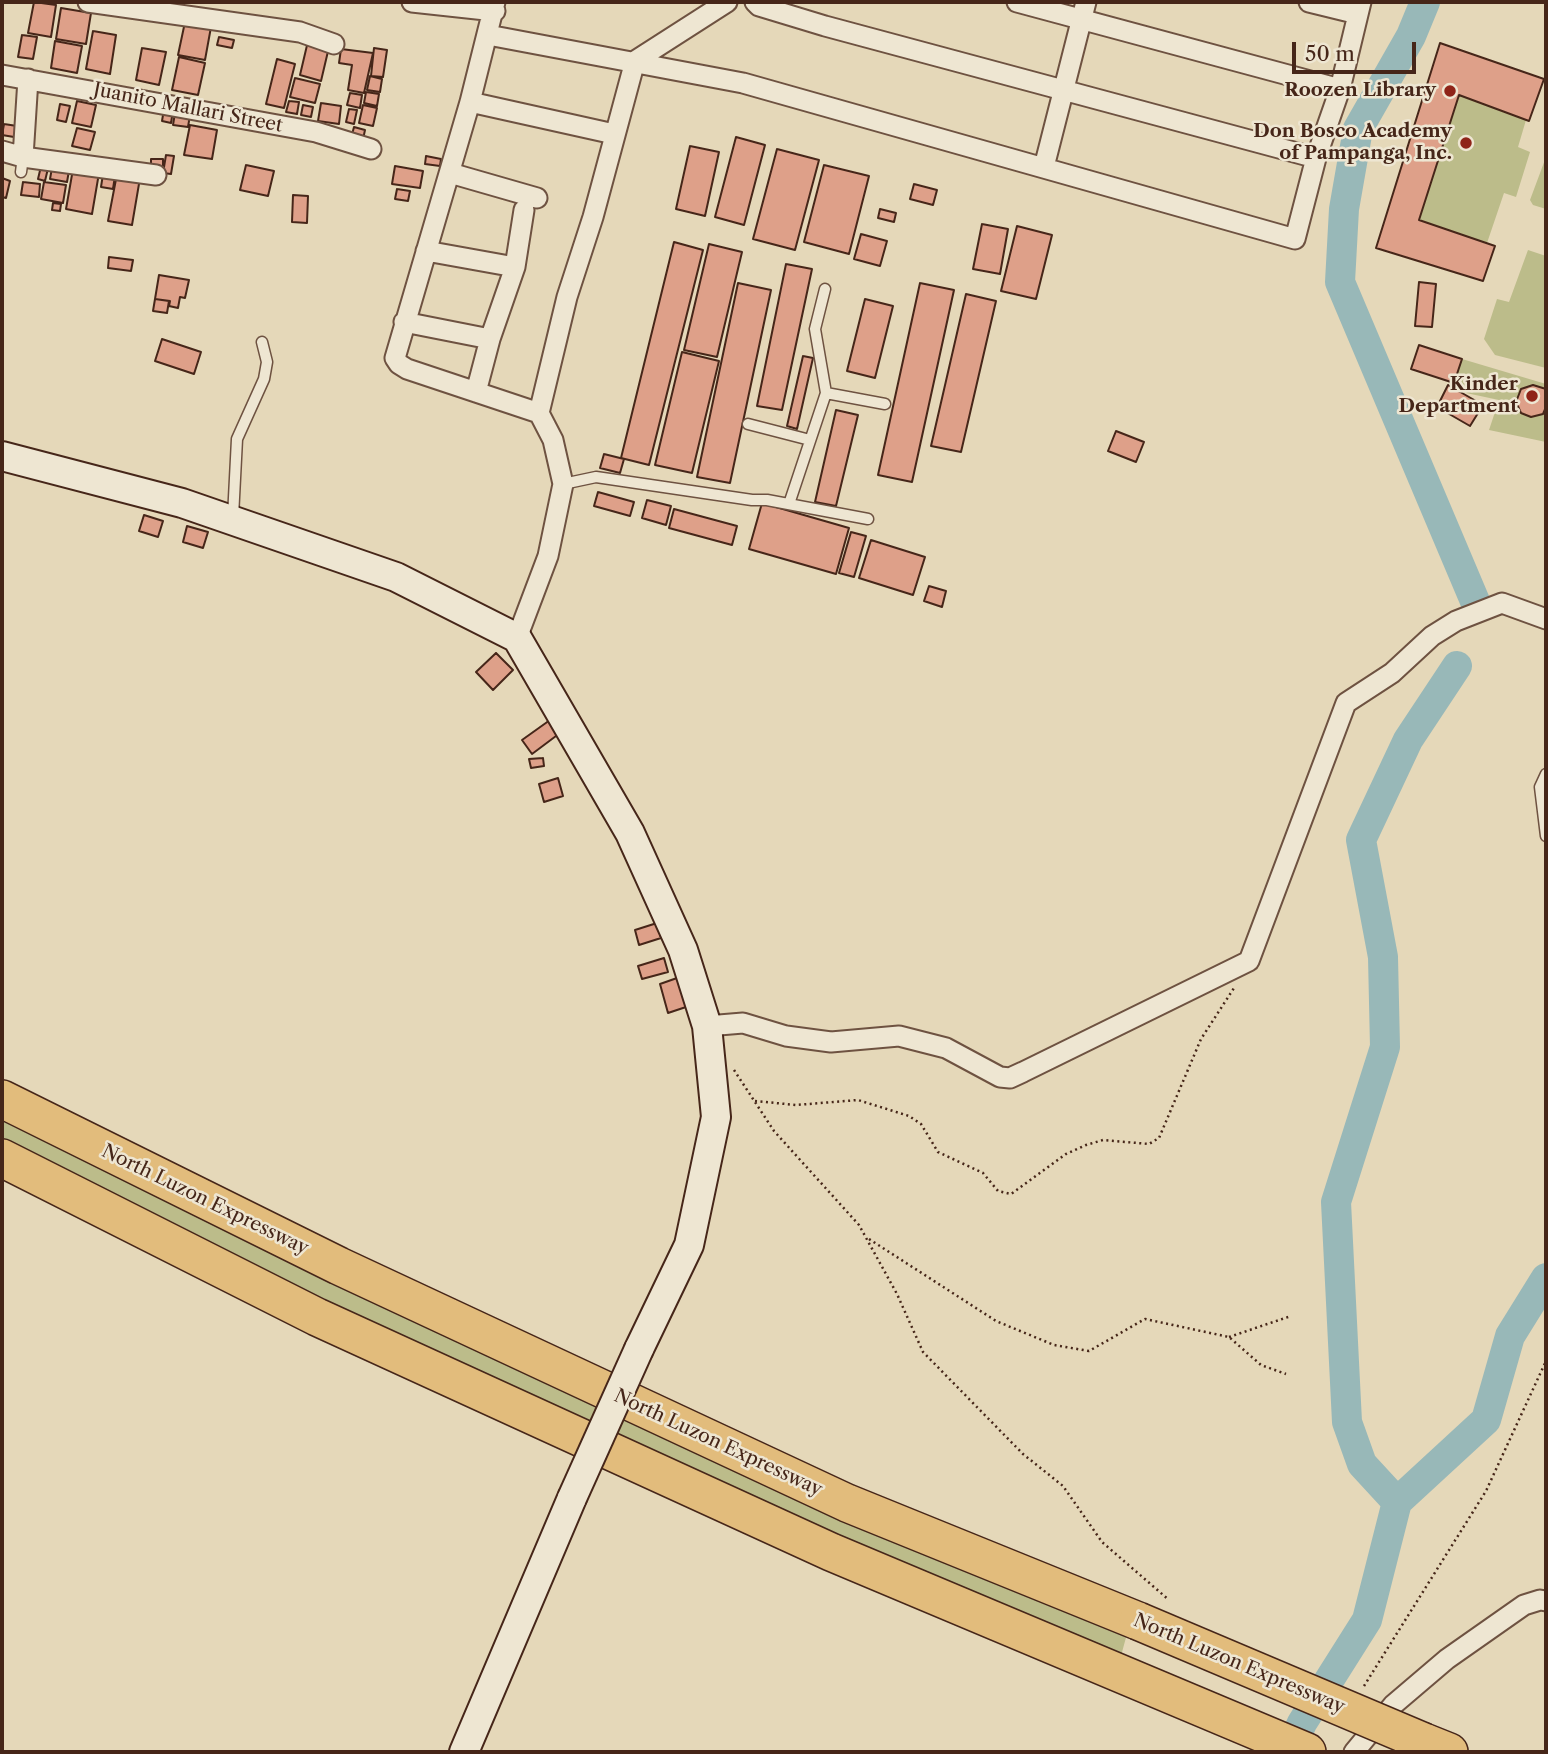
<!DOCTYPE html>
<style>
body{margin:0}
#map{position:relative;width:1548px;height:1754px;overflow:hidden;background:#e5d8b9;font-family:"Libre Caslon Text",serif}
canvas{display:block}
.frame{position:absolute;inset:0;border:4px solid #462619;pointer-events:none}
.scale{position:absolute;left:1292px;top:42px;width:124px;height:32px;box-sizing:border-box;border:4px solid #462619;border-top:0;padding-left:9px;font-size:21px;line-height:24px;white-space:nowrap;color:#462619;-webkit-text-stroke:5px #eee6d2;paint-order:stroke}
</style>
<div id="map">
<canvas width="1548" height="1754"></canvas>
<div class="frame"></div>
<div class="scale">50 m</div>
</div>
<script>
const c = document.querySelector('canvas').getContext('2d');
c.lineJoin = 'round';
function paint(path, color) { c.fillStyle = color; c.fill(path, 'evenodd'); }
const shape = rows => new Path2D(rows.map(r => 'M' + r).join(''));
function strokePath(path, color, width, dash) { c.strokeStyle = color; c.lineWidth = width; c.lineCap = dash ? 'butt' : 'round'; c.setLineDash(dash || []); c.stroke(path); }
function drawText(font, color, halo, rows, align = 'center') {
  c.font = font + ' "Libre Caslon Text",serif'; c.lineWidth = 5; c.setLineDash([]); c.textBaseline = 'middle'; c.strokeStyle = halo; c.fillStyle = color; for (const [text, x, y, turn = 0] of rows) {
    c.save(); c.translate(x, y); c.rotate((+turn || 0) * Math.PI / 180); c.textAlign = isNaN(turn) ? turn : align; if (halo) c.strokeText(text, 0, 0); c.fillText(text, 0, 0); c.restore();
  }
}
paint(shape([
 [1459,95,1526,120,1518,147,1530,152,1516,197,1504,193,1487,243,1419,220],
 [1546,157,1546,209,1533,205,1530,200],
 [1528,250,1546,256,1546,368,1495,355,1484,339,1497,299,1509,302],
 [1462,359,1546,384,1546,442,1489,430,1499,400,1452,390],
 [2,1114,597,1405,586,1430,2,1144],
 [620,1415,1128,1630,1121,1656,608,1440]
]), '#bcbc8a');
strokePath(shape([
 [1425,2,1411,36,1358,129,1344,209,1340,282,1477,606],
 [1397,1502,1362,1464,1347,1422,1336,1202,1385,1047,1383,957,1361,840,1408,740,1457,666],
 [1289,1752,1302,1723,1367,1620,1397,1502,1486,1420,1510,1336,1546,1278]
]), '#98b8b8', 30);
const building = shape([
 [34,2,56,5,51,37,28,33,34,2],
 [61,8,91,13,86,44,56,39,61,8],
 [185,22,211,27,205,60,178,55,185,22],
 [93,31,116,35,110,74,86,69,93,31],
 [22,35,37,37,33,59,18,57,22,35],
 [219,37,234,40,232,48,217,45,219,37],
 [55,41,82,46,77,73,51,68,55,41],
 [308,41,329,47,321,81,300,75,308,41],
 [1440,43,1544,79,1529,121,1459,95,1419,220,1495,246,1483,281,1376,248,1440,43],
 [142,48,166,52,159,85,136,80,142,48],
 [374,48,387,50,383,77,371,76,374,48],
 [341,49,373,53,364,93,348,90,352,65,339,63,341,49],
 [179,57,205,63,198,95,172,90,179,57],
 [277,59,295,64,284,108,266,104,277,59],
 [370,76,382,79,380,92,367,90,370,76],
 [295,78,320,84,315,103,290,97,295,78],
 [366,92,379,94,377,106,364,103,366,92],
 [350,93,362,95,360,108,347,105,350,93],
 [77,101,96,105,91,127,72,123,77,101],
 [289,101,299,102,297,114,286,112,289,101],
 [321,103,341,106,339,124,318,121,321,103],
 [60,104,70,106,66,122,57,120,60,104],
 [303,105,313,107,311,117,301,115,303,105],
 [363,105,377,108,373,126,359,123,363,105],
 [176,107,191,109,188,127,173,125,176,107],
 [164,109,173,111,171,123,162,121,164,109],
 [349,109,357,110,354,124,346,122,349,109],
 [4,124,17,126,14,137,2,135,4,124],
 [190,125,217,130,212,159,184,155,190,125],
 [354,127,365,130,362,144,350,142,354,127],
 [77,128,95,132,90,150,72,146,77,128],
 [736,137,765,145,744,225,715,217,736,137],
 [690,146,719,152,705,216,676,209,690,146],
 [777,149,819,160,795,250,753,239,777,149],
 [166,155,174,156,171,174,163,173,166,155],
 [426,156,441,159,440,166,425,164,426,156],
 [151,159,163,159,163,168,151,168,151,159],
 [42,162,49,164,45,181,38,179,42,162],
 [53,162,70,165,67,182,50,179,53,162],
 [246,165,274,171,268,196,240,190,246,165],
 [824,165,869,176,849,254,804,242,824,165],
 [395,166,423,171,420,188,392,184,395,166],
 [73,169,99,173,92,214,66,209,73,169],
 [103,174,115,176,113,189,101,187,103,174],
 [117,174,140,178,132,225,108,221,117,174],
 [2,178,10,181,6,198,2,197,2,178],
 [23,182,40,184,39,197,21,195,23,182],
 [44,182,66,185,63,203,41,199,44,182],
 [914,184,937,190,933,205,910,199,914,184],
 [397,189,410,191,408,201,395,199,397,189],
 [293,195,308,196,307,223,292,222,293,195],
 [53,203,61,204,60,211,52,210,53,203],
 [880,209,896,213,894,222,878,218,880,209],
 [982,224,1008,229,1000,274,973,269,982,224],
 [1017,226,1052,235,1036,299,1001,291,1017,226],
 [861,234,887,241,880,266,854,259,861,234],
 [674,242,703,250,649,465,621,458,674,242],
 [709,244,742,252,717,357,684,350,709,244],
 [109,257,133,260,131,271,108,268,109,257],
 [786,264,812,269,782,410,757,406,786,264],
 [159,275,189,280,185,298,180,297,178,308,169,306,170,301,155,299,159,275],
 [1419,282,1436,284,1432,327,1415,326,1419,282],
 [738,283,771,290,730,483,697,477,738,283],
 [920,283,954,290,912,482,878,475,920,283],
 [966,294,996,301,961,452,931,446,966,294],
 [155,299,169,301,167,313,153,311,155,299],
 [865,299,893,306,875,378,847,371,865,299],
 [162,339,201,352,194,374,155,361,162,339],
 [1419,345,1462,359,1454,383,1411,369,1419,345],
 [682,352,719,361,692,473,655,465,682,352],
 [803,356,813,358,797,429,787,426,803,356],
 [1448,385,1483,405,1470,426,1437,407,1448,385],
 [1533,385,1546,389,1546,407,1543,414,1531,417,1521,413,1516,402,1521,389,1533,385],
 [836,410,858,415,836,506,815,502,836,410],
 [1116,431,1144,442,1136,462,1108,451,1116,431],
 [604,454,624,459,620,473,600,468,604,454],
 [598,492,634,502,630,516,594,506,598,492],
 [647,500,671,506,666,525,642,518,647,500],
 [762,503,849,528,836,574,749,549,762,503],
 [674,509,737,526,732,545,669,528,674,509],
 [144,515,163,521,158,537,139,531,144,515],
 [187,526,208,532,203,548,183,542,187,526],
 [851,532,866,536,854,577,839,573,851,532],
 [871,540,925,557,913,595,859,578,871,540],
 [929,586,946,591,942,607,924,601,929,586],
 [496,653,513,670,493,690,476,672,496,653],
 [550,720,560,733,532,754,522,740,550,720],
 [543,758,544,766,531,768,529,759,543,758],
 [558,778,563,796,544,802,539,784,558,778],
 [657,923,661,938,639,945,635,930,657,923],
 [664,958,668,972,642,979,638,966,664,958],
 [677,978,686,1007,668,1013,660,984,677,978]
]);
paint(building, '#dea089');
strokePath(building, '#462619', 2);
const lane = shape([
 [21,172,23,157],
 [826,393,885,404],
 [748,424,810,440],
 [563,484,596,477,752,500,767,500,868,519],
 [789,504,826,393,815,329,825,289],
 [233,517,237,439,264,379,267,362,262,342],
 [1546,774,1540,787,1546,836]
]);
const street = shape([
 [88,2,300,32,334,44],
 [412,2,495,11],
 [495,2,470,102,395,358,399,364,407,369,539,413],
 [755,2,759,6,825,26,1316,158],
 [1017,2,1340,89],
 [1309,2,1358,14],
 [488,35,743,83,1295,239,1316,158,1340,89,1361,2],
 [2,75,316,132,371,149],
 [470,102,614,134],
 [2,151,23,157,156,175],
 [23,157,28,79],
 [1044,167,1086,2],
 [450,173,537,198],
 [426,251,515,267],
 [404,322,490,339],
 [476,392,490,339,515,267,524,210],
 [517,638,548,556,563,484,553,440,539,413,567,297,593,217,635,61,727,2],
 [707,1026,743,1023,786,1036,831,1042,899,1036,946,1048,1000,1077,1010,1078,1023,1072,1249,961,1346,703,1392,673,1432,636,1456,621,1502,603,1546,619],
 [1354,1752,1393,1705,1447,1659,1524,1605,1540,1600,1546,1601]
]);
const secondary = shape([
 [2,456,182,503,396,577,517,638,630,833,683,950,707,1026,716,1117,689,1245,639,1349],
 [464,1752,572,1498]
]);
const highway = shape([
 [2,1099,339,1266,847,1503,1138,1621],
 [2,1158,317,1317,831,1552,1307,1752],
 [1424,1742,1449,1752]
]);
strokePath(lane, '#6e5241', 13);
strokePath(street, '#6e5241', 23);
strokePath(secondary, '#462619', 32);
strokePath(highway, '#462619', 40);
strokePath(shape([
 [734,1070,774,1131,859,1225,897,1294,923,1352,1023,1454,1063,1486,1102,1542,1169,1600],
 [755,1101,796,1105,858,1100,909,1116,921,1124,938,1152,983,1173,998,1191,1011,1194,1066,1154,1086,1145,1103,1140,1149,1144,1159,1138,1201,1039,1234,988],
 [869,1239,996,1321,1054,1345,1089,1351,1145,1319,1229,1337,1261,1365,1286,1374],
 [1229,1337,1291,1316],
 [1364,1686,1486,1491,1546,1361]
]), '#462619', 2.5, [2, 3.5]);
strokePath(lane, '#eee6d2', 10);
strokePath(street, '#eee6d2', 19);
strokePath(secondary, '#eee6d2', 28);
strokePath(highway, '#e2bc7c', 37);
const secondaryBridge = shape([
 [572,1498,639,1349]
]);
const highwayBridge = shape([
 [1138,1621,1424,1742]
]);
strokePath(secondaryBridge, '#462619', 32, []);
strokePath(highwayBridge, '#462619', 40, []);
strokePath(secondaryBridge, '#eee6d2', 28);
strokePath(highwayBridge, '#e2bc7c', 37);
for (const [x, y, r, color] of [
 [1450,91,7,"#8f2418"],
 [1466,143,7,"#8f2418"],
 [1532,396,7,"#8f2418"]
]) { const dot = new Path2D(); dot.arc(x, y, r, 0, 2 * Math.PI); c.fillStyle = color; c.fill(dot); strokePath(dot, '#eee6d2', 2.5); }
drawText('bold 19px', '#462619', '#eee6d2', [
 ["Roozen Library",1436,91],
 ["Don Bosco Academy",1452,132],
 ["of Pampanga, Inc.",1452,154],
 ["Kinder",1518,385],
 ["Department",1518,407]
], 'right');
drawText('19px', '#462619', '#eee6d2', [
 ["Juanito Mallari Street",188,108,11],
 ["North Luzon Expressway",205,1200,26],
 ["North Luzon Expressway",718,1443,25],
 ["North Luzon Expressway",1239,1664,23]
]);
</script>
